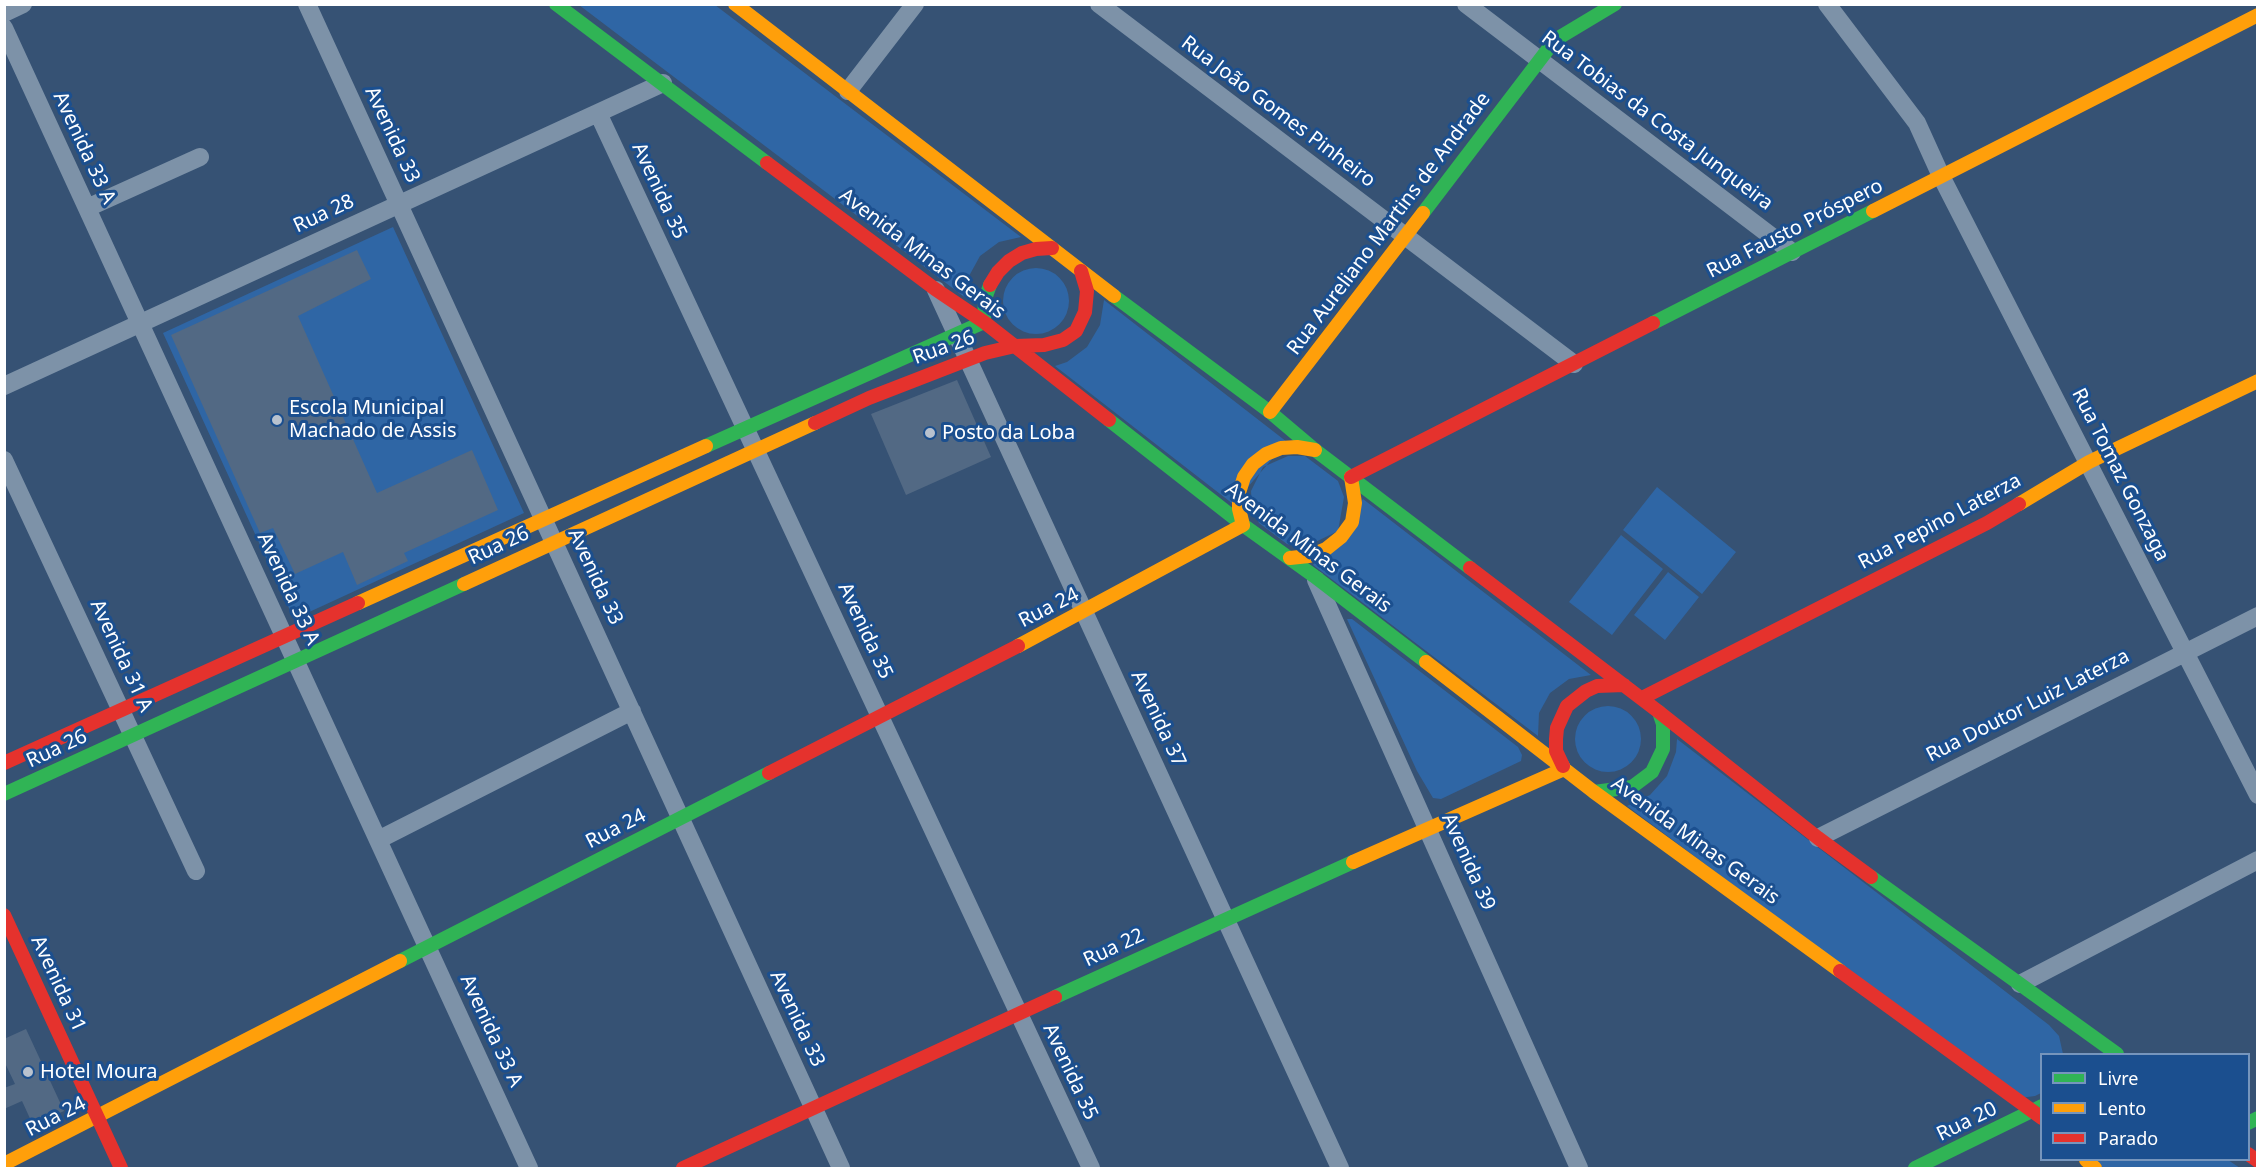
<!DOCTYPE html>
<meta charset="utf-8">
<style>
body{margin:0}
#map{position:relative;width:2262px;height:1173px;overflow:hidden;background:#365274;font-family:"Noto Sans",sans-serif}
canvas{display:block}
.frame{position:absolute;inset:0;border:6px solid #fff;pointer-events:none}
.legend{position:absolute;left:2040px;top:1053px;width:210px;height:108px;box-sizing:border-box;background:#1b4f8f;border:2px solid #7695bc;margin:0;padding:8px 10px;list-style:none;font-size:18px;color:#fff}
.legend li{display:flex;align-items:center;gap:12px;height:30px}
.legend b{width:30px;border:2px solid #7695bc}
</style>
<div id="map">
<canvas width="2262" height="1173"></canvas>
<div class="frame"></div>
<ul class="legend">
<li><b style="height:8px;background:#30b455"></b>Livre</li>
<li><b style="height:8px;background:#ff9f0a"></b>Lento</li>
<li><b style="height:8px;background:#e5322d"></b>Parado</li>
</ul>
</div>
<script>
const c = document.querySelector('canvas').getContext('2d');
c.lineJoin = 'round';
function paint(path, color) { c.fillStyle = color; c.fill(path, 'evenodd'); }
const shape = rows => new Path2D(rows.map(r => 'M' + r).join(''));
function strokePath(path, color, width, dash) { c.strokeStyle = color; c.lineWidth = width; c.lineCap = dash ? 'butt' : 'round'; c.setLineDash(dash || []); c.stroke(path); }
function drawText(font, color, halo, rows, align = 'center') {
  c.font = font + ' "Noto Sans",sans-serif'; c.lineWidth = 6; c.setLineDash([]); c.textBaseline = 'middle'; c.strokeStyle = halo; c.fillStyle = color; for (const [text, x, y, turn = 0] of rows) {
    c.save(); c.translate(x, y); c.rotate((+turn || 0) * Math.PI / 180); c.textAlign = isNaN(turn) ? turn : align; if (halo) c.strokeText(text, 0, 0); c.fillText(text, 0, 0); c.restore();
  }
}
paint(shape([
 [579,5,715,5,1021,237,999,242,980,256,969,276,967,299],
 [393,227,524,513,294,619,163,333],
 '1003 301a33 33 0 1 1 66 0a33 33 0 1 1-66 0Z',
 [1104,300,1287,442,1233,504,1055,366,1067,362,1087,347,1100,325],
 [1288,456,1305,456,1338,481,1344,497,1338,531,1303,548,1287,544,1259,523,1252,508,1251,491,1263,467],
 [1657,487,1736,552,1702,594,1623,530],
 [1363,499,1591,675,1569,679,1550,693,1539,713,1538,736,1313,565],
 [1621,535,1663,569,1612,635,1569,602],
 [1668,572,1699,597,1665,640,1634,615],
 [1347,619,1352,619,1518,747,1522,755,1521,761,1441,799,1433,798,1417,771],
 '1575 739a33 33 0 1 1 66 0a33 33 0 1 1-66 0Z',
 [1677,739,2049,1025,2059,1036,2063,1054,2042,1054,2041,1093,2035,1096,2020,1098,1627,806,1650,795,1667,776,1676,752],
 [2095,1160,2228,1160,2240,1168,2103,1168]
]), '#2f66a5');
paint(shape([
 [357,250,371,279,298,316,377,493,472,450,498,510,404,553,408,561,357,585,343,552,295,574,273,528,260,533,171,335],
 [957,380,991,457,906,495,871,414],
 [26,1029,64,1111,33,1125,22,1101,4,1109,4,1088,15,1084,4,1061,4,1039]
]), '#526984');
strokePath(shape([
 [307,4,841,1168],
 [1099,4,1574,364],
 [1466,4,1792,252],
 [1827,4,1917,123,1941,176,2258,795],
 [4,13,23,4],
 [4,28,529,1168],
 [848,91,915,4],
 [598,113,1091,1168],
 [87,208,200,157],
 [936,290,1340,1168],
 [4,386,663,83],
 [4,460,196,871],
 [1316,580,1579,1168],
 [1818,838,2258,616],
 [378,840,632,711],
 [2020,984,2258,860]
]), '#7d92a8', 18);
strokePath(shape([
 [556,4,767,163],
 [1423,213,1555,40,1615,4],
 [1114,296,1270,412,1315,450,1470,568],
 [1653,323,1873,211],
 [1109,420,1243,525,1314,576,1426,662],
 [706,446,984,322,985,299,990,285],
 [1594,792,1632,787,1652,772,1663,749,1663,724,1659,712],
 [4,794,464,584],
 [1871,877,2117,1054],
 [400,961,769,773],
 [1055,997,1353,862],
 [2248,1123,2258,1118],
 [1915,1168,2042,1106]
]), '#30b455', 14);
strokePath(shape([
 [735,4,1114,296],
 [1873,211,2258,15],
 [1270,412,1423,213],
 [2019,504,2089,462,2258,381],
 [1290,558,1309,556,1326,549,1341,537,1352,522,1355,503,1351,477],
 [464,584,815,423],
 [358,603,706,446],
 [1018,646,1243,525,1239,509,1239,493,1244,477,1253,464,1266,454,1281,448,1297,447,1315,450],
 [1426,662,1594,792,1840,971],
 [1353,862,1564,769,1563,766],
 [2086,1160,2095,1168],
 [4,1164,400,961]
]), '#ff9f0a', 14);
strokePath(shape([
 [767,163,935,289,984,322,1109,420],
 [990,285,998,272,1009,261,1022,253,1036,249,1052,248],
 [815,423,869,398,985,353,1015,346,1044,345,1063,340,1076,331,1085,312,1087,291,1081,271],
 [1351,477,1653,323],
 [1470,568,1659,712,1818,838,1871,877],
 [1642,698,1987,523,2019,504],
 [4,763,358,603],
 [1563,766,1556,751,1556,739,1557,728,1567,706,1586,691,1597,686,1624,685],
 [769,773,1018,646],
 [4,915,121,1168],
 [1840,971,2042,1118],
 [2248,1154,2258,1161],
 [683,1168,1055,997]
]), '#e5322d', 14);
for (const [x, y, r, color] of [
 [277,420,6,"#b9c2ce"],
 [930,433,6,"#b9c2ce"],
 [28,1072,6,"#b9c2ce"]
]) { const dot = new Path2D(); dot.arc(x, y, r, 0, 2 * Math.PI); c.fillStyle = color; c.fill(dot); strokePath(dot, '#1b4f8f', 2); }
drawText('20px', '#fff', '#1b4f8f', [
 ["Rua João Gomes Pinheiro",1278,112,37],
 ["Rua Tobias da Costa Junqueira",1657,121,37],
 ["Avenida 33",392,135,65],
 ["Avenida 33 A",84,148,65],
 ["Avenida 35",659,191,65],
 ["Rua 28",324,214,-25],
 ["Rua Aureliano Martins de Andrade",1389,224,-53],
 ["Rua Fausto Próspero",1795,229,-27],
 ["Avenida Minas Gerais",922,254,37],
 ["Rua 26",944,348,-20],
 ["Rua Tomaz Gonzaga",2120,475,63],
 ["Rua Pepino Laterza",1940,522,-28],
 ["Rua 26",499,546,-25],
 ["Avenida Minas Gerais",1308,548,37],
 ["Avenida 33",595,577,65],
 ["Avenida 33 A",288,589,65],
 ["Rua 24",1049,608,-27],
 ["Avenida 35",865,631,65],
 ["Avenida 31 A",121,656,65],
 ["Rua Doutor Luiz Laterza",2028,706,-27],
 ["Avenida 37",1158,719,65],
 ["Rua 26",57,749,-25],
 ["Rua 24",616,829,-27],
 ["Avenida Minas Gerais",1695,841,36],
 ["Avenida 39",1468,862,66],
 ["Rua 22",1114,948,-25],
 ["Avenida 31",58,984,65],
 ["Avenida 33",797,1019,65],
 ["Avenida 33 A",491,1031,65],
 ["Avenida 35",1070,1072,65],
 ["Rua 24",56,1117,-27],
 ["Rua 20",1967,1122,-26]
]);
drawText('20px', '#fff', '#1b4f8f', [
 ["Escola Municipal",289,408],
 ["Machado de Assis",289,431],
 ["Posto da Loba",942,433],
 ["Hotel Moura",40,1072]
], 'left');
</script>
